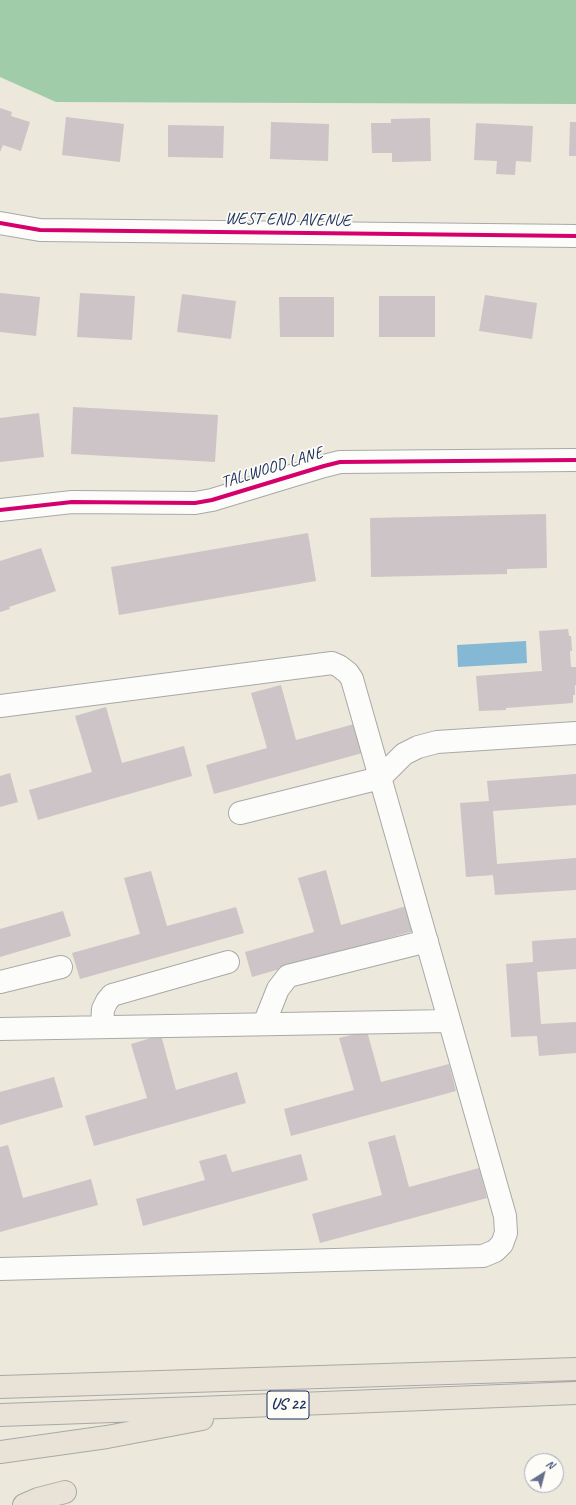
<!DOCTYPE html>
<style>
body{margin:0}
#map{position:relative;width:576px;height:1505px;overflow:hidden;background:#ece8db;font-family:Caveat,sans-serif}
canvas{display:block}
.north{position:absolute;left:524px;top:1453px;width:40px;height:40px;box-sizing:border-box;background:#fdfcf7;border:1px solid #a3aaba;border-radius:50%;rotate:36deg;font-size:11px;font-weight:700;line-height:16px;text-align:center;color:#1b2f5e}
.north::after{content:'';display:block;margin:auto;width:14px;height:18px;background:#64708a;clip-path:polygon(50% 0,100% 100%,50% 72%,0 100%)}
</style>
<div id="map">
<canvas width="576" height="1505"></canvas>
<div class="north">N</div>
</div>
<script>
const c = document.querySelector('canvas').getContext('2d');
c.lineJoin = 'round';
function paint(path, color) { c.fillStyle = color; c.fill(path, 'evenodd'); }
const shape = rows => new Path2D(rows.map(r => 'M' + r).join(''));
function strokePath(path, color, width, dash) { c.strokeStyle = color; c.lineWidth = width; c.lineCap = dash ? 'butt' : 'round'; c.setLineDash(dash || []); c.stroke(path); }
function drawText(font, color, halo, rows, align = 'center') {
  c.font = font + ' Caveat,sans-serif'; c.lineWidth = 3.5; c.setLineDash([]); c.textBaseline = 'middle'; c.strokeStyle = halo; c.fillStyle = color; for (const [text, x, y, turn = 0] of rows) {
    c.save(); c.translate(x, y); c.rotate((+turn || 0) * Math.PI / 180); c.textAlign = isNaN(turn) ? turn : align; if (halo) c.strokeText(text, 0, 0); c.fillText(text, 0, 0); c.restore();
  }
}
paint(shape([
 [0,0,576,0,576,104,56,102,0,77]
]), '#a1cca9');
paint(shape([
 [526,641,527,663,458,667,457,645]
]), '#85b8d4');
paint(shape([
 [0,108,12,112,11,116,30,122,21,151,3,145,0,152],
 [66,117,124,124,120,162,62,155],
 [430,118,431,161,392,162,392,153,372,153,371,123,391,123,391,119],
 [271,122,329,124,328,161,270,159],
 [570,122,576,122,576,156,569,156],
 [476,123,533,126,531,162,516,161,515,175,496,174,497,161,474,160],
 [168,125,224,126,223,158,168,157],
 [0,293,40,297,36,336,0,332],
 [80,293,135,296,132,340,77,337],
 [182,294,236,301,231,339,177,332],
 [485,295,537,303,532,339,479,331],
 [379,296,435,296,435,337,379,337],
 [279,297,334,297,334,337,280,337],
 [73,407,218,415,215,462,71,454],
 [39,413,44,457,0,462,0,418],
 [546,514,547,568,507,569,507,574,371,577,370,518],
 [308,533,316,581,119,615,111,567],
 [41,548,56,591,9,607,10,609,0,612,0,561],
 [568,629,569,636,571,636,572,651,570,651,571,667,576,667,576,685,575,685,575,695,573,695,573,703,506,708,506,710,479,711,476,676,542,671,539,631],
 [281,685,296,740,358,723,366,752,214,794,206,765,267,748,251,693],
 [106,707,122,763,184,746,192,776,38,820,29,790,92,772,75,716],
 [10,773,18,802,0,807,0,776],
 [576,774,576,805,493,811,497,864,576,858,576,890,495,895,493,875,466,877,460,803,489,801,487,781],
 [326,870,341,925,410,905,417,930,252,977,245,952,314,932,298,878],
 [151,871,167,926,236,907,244,933,80,979,72,953,140,934,124,878],
 [63,911,71,936,0,957,0,929],
 [576,938,576,969,537,972,541,1024,576,1022,576,1053,539,1056,537,1036,511,1037,506,964,533,962,532,941],
 [367,1031,381,1082,449,1064,456,1091,291,1136,284,1109,354,1090,339,1038],
 [161,1035,176,1090,237,1072,246,1103,94,1146,85,1116,147,1098,131,1044],
 [54,1077,63,1107,0,1125,0,1092],
 [395,1135,409,1187,479,1168,487,1198,320,1243,312,1214,382,1195,368,1142],
 [8,1145,23,1198,91,1179,98,1205,0,1232,0,1147],
 [226,1154,232,1172,301,1154,308,1180,143,1226,136,1199,205,1180,199,1161]
]), '#ccc4c6');
const minor = shape([
 [0,223,40,230,576,236],
 [0,510,72,502,195,503,212,500,324,466,340,462,576,460],
 [0,706,332,663,339,666,348,673,352,679,505,1216,506,1233,502,1244,495,1251,483,1256,0,1269],
 [240,813,380,778,404,754,418,747,437,742,576,733],
 [0,982,61,967],
 [264,1024,278,989,288,976,427,941],
 [102,1027,103,1009,107,1001,112,995,228,962],
 [0,1029,449,1021]
]);
const highway = shape([
 [0,1387,576,1369],
 [0,1415,198,1408,576,1393],
 [0,1452,107,1437,202,1419],
 [24,1505,38,1499,65,1492]
]);
strokePath(minor, '#a8a9a7', 24);
strokePath(highway, '#a8a9a7', 24);
strokePath(minor, '#fcfcfa', 22);
strokePath(highway, '#e9e2d6', 22);
strokePath(shape([
 [0,223,40,230,576,236],
 [0,510,72,502,195,503,212,500,324,466,340,462,576,460]
]), '#d6006c', 4);
for (const [x, y, w] of [
 [288,1405,42]
]) { const box = new Path2D(); box.roundRect(x - w / 2, y - 14, w, 28, 3); c.fillStyle = '#fdfcf7'; c.fill(box); strokePath(box, '#1b2f5e', 1); }
drawText('bold 16px', '#1b2f5e', null, [
 ["US 22",288,1405]
]);
drawText('17px', '#1b2f5e', '#fdfcf7', [
 ["WEST END AVENUE",288,220,1],
 ["TALLWOOD LANE",272,468,-17]
]);
</script>
